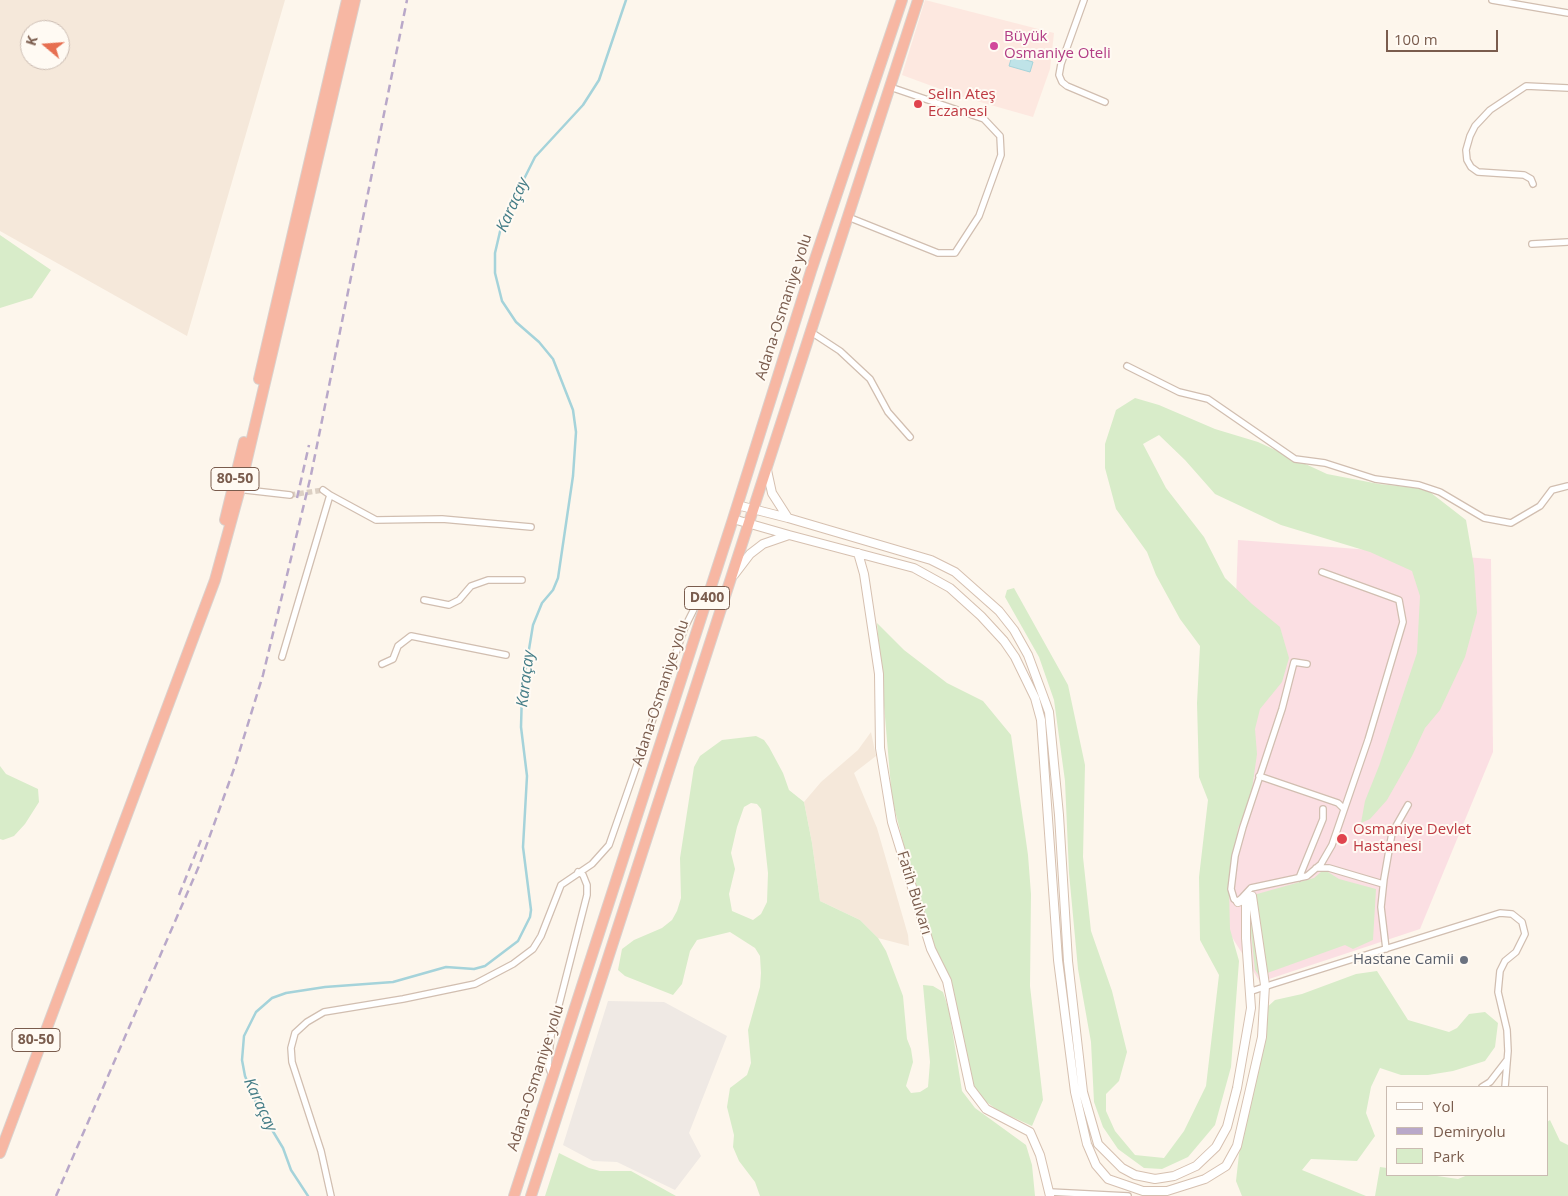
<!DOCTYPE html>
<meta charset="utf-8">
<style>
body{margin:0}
#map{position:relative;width:1568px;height:1196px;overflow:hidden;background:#fdf6ec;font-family:"Open Sans",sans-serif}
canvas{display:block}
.legend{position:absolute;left:1386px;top:1086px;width:162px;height:90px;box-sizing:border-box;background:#fffaf3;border:1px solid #cabbb1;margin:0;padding:6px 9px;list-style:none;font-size:15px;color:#7a5c4d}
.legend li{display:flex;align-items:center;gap:10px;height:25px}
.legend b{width:25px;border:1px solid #cabbb1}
.north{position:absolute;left:20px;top:20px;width:50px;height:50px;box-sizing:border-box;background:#fffaf3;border:1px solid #cabbb1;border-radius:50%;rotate:288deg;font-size:14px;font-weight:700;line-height:20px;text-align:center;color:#7a5c4d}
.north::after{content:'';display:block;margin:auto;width:18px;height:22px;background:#e76f51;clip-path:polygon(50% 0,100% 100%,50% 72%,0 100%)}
.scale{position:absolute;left:1386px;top:30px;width:112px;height:22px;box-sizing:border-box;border:2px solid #7a5c4d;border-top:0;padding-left:6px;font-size:15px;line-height:18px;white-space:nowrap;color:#7a5c4d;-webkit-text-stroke:4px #fffaf3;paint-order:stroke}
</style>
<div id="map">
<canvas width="1568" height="1196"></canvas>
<ul class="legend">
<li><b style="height:6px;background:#fff"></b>Yol</li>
<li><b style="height:6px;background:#b9a8c9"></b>Demiryolu</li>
<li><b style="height:14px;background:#d8ecc9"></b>Park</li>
</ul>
<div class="north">K</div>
<div class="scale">100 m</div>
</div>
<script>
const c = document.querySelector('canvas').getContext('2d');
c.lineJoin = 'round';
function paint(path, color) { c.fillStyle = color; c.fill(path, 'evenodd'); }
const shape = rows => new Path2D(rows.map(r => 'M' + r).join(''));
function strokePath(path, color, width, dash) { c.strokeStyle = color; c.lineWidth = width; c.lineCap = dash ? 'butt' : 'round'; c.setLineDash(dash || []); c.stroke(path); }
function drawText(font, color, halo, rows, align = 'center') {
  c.font = font + ' "Open Sans",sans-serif'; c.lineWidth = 4; c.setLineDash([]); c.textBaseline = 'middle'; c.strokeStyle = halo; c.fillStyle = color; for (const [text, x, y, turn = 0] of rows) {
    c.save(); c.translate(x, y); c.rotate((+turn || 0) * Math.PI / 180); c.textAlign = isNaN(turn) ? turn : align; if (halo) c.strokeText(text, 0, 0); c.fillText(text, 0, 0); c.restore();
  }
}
paint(shape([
 [0,0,285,0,187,336,0,231],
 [30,30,60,30,60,60,30,60],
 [871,732,876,756,854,773,877,828,908,935,909,946,878,938,860,920,820,901,812,843,804,802,821,782,858,750]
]), '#f5e8da');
paint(shape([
 [925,0,1054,33,1050,69,1033,117,959,96,902,75]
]), '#fde8e0');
paint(shape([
 [608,1001,664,1002,727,1036,689,1133,701,1156,675,1190,617,1162,593,1161,563,1145]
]), '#efe9e4');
paint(shape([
 [1238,540,1491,559,1493,752,1420,929,1260,982,1225,926]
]), '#fbdfe3');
paint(shape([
 [0,235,51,270,32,298,0,308],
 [1135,398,1159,405,1215,429,1258,442,1327,474,1379,484,1426,489,1466,520,1474,566,1477,613,1465,657,1440,710,1425,728,1412,756,1387,800,1370,819,1361,823,1365,801,1379,766,1417,653,1420,596,1412,571,1370,552,1281,525,1215,494,1185,460,1159,435,1143,444,1166,488,1204,537,1225,578,1252,604,1280,627,1289,658,1282,682,1260,709,1255,729,1257,754,1250,803,1238,828,1229,891,1230,929,1239,961,1231,1067,1215,1125,1188,1157,1162,1169,1144,1168,1118,1149,1103,1127,1094,1102,1091,1042,1078,969,1069,873,1065,781,1054,700,1039,657,1005,597,1007,590,1014,588,1068,685,1085,765,1083,857,1091,931,1112,991,1127,1052,1119,1081,1106,1094,1106,1111,1115,1131,1135,1155,1164,1158,1184,1131,1206,1086,1219,975,1200,940,1199,877,1208,800,1199,777,1197,703,1200,646,1180,619,1156,575,1147,552,1116,509,1105,468,1105,444,1116,410],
 [877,623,904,650,947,683,983,701,1011,735,1028,855,1031,894,1030,986,1043,1100,1032,1126,999,1111,975,1094,949,982,921,912,892,799],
 [756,736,764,740,769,747,783,773,789,790,804,802,812,843,820,901,860,920,878,938,886,951,903,996,907,1039,911,1049,913,1062,906,1086,911,1093,920,1092,928,1087,930,1062,923,985,933,986,943,992,949,1010,962,1091,975,1108,1026,1145,1032,1165,1035,1196,760,1196,755,1182,739,1161,733,1147,734,1135,727,1107,730,1088,747,1075,751,1063,748,1030,760,987,761,973,760,956,755,948,730,932,697,940,690,951,682,984,673,995,625,976,618,970,622,949,634,940,662,928,672,920,677,911,681,898,680,858,694,767,700,756,722,740],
 [751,803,757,804,761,809,768,873,767,902,761,914,753,920,732,911,729,894,735,869,731,853,737,827,744,807],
 [0,766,6,774,38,789,39,802,25,824,14,836,3,840,0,839],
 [1321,872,1328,872,1339,879,1376,889,1373,940,1353,949,1345,945,1259,976,1255,970,1248,905,1250,896,1314,878],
 [1377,971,1408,1020,1449,1032,1457,1028,1469,1014,1485,1012,1498,1023,1495,1047,1485,1061,1453,1071,1428,1075,1401,1075,1380,1068,1371,1087,1366,1113,1375,1136,1357,1161,1311,1159,1302,1170,1366,1196,1242,1196,1236,1181,1239,1154,1250,1105,1264,1010,1275,1000,1302,994,1356,974],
 [1550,1120,1560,1141,1568,1145,1568,1196,1375,1196,1380,1167,1387,1168,1387,1175,1430,1175,1458,1179,1468,1175,1547,1175,1547,1122],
 [559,1153,589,1168,600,1171,631,1171,676,1196,545,1196]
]), '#d8ecc9');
const water = shape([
 [1012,56,1033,62,1030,72,1009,66,1012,56]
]);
paint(water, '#bfe3e8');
strokePath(water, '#a5d3da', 1);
strokePath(shape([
 [308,1196,291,1170,283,1148,257,1105,245,1076,242,1060,244,1036,256,1012,272,998,286,993,325,987,393,982,446,967,474,969,485,966,518,941,530,917,531,910,523,847,527,776,521,727,522,692,533,625,542,603,553,590,558,578,573,476,576,432,573,410,553,359,539,342,516,322,502,301,495,273,495,253,502,223,535,157,583,105,599,80,626,0]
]), '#a5d3da', 2.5);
strokePath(shape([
 [290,495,323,490]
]), '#dcd0c4', 5.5, [5.5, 3]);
const street = shape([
 [1084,0,1061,64,1059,75,1062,82,1067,86,1105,102],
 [1492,0,1568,13],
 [1533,184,1531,179,1524,175,1478,172,1471,167,1467,160,1466,150,1470,136,1475,126,1490,110,1526,86,1568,88],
 [848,217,938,253,955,253,979,216,1001,155,1000,136,984,119,890,87],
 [1532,244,1568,242],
 [811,332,840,351,870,379,888,412,910,437],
 [1127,366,1179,392,1208,399,1295,459,1325,463,1375,479,1419,485,1440,492,1484,518,1511,523,1540,506,1552,490,1568,486],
 [237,489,290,495],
 [323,490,330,495],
 [424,600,449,605,459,600,471,586,488,580,522,580],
 [282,657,330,495,376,520,442,519,531,527],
 [382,664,393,659,398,646,411,636,506,655],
 [1307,664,1294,662,1282,709,1243,827,1235,856,1231,889,1234,899,1238,902,1251,888,1307,876,1321,864,1332,845,1368,740,1403,622,1399,600,1322,572],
 [1259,776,1338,803,1344,809],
 [1316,868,1329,868,1383,884],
 [1299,878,1323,819,1323,809],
 [1386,949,1381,907,1384,879,1392,833,1408,805],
 [1251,988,1252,991,1273,984,1500,913,1512,914,1522,922,1525,934,1516,952,1505,961,1500,971,1498,992,1507,1030,1508,1051,1505,1087],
 [552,1076,548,1065,551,1036,587,895,587,885,583,875,578,872],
 [1482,1087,1490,1082,1507,1060],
 [1050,1192,1128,1196],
 [331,1196,321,1151,292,1062,291,1048,295,1033,307,1022,324,1012,403,999,475,984,513,964,533,949,541,936,561,885,592,864,609,845,685,627,696,605,706,594]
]);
const secondary = shape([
 [767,470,772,493,788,518,931,560,955,572,999,611,1014,630,1028,655,1049,712,1059,815,1068,961,1083,1092,1098,1144,1122,1168,1135,1175,1155,1179,1174,1176,1196,1166,1216,1147,1227,1127,1237,1088,1251,1008,1246,938,1246,899,1242,900],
 [737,505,788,518],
 [733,519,789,535],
 [858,553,864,574,879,674,880,748,892,822,931,949,947,981,970,1088,986,1109,1030,1132,1040,1155,1050,1196],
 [734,575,750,554,763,544,789,535,914,568,950,588,981,616,1004,641,1015,657,1035,698,1041,720,1058,960,1075,1092,1087,1144,1096,1165,1108,1179,1143,1191,1167,1191,1205,1179,1226,1166,1237,1146,1262,1037,1265,985,1252,896,1238,902]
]);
const highway = shape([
 [259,379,347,0],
 [225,520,244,442],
 [0,1153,215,580,240,489,355,0],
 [514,1196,733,519,811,271,902,0],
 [531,1196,918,0]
]);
strokePath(street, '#d1beb0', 8);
strokePath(secondary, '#d6c0b0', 10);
strokePath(highway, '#dad1cd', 12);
strokePath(street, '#fff', 5.5);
strokePath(secondary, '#fff', 8);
strokePath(highway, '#f7b7a3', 10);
strokePath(shape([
 [297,498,309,445],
 [179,895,201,840],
 [56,1196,199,866,235,766,263,675,311,475,407,0]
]), '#b9a8c9', 2.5, [8, 5]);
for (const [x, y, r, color] of [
 [994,46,5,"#d1479c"],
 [918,104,5,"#e0444e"],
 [1342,839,6,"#e0444e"],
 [1464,960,5,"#6b7280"]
]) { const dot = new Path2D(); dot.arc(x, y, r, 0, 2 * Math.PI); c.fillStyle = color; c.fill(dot); strokePath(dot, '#fffaf3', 2); }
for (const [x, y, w] of [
 [235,479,48],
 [707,598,45],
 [36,1040,48]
]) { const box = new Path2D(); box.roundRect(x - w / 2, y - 11.5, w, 23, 4); c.fillStyle = '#fffaf3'; c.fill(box); strokePath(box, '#7a5c4d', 1); }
drawText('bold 14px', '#7a5c4d', null, [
 ["80-50",235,479],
 ["D400",707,598],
 ["80-50",36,1040]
]);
drawText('15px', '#b23c85', '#fffaf3', [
 ["Büyük",1004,37],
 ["Osmaniye Oteli",1004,54]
], 'left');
drawText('15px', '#be3a42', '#fffaf3', [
 ["Selin Ateş",928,95],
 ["Eczanesi",928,112],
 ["Osmaniye Devlet",1353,830],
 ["Hastanesi",1353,847]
], 'left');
drawText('15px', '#7a5c4d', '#fffaf3', [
 ["Adana-Osmaniye yolu",784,307,-72],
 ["Adana-Osmaniye yolu",661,693,-72],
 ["Fatih Bulvarı",914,893,73],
 ["Adana-Osmaniye yolu",536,1078,-72]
]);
drawText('15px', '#5b616d', '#fffaf3', [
 ["Hastane Camii",1454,960]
], 'right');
drawText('italic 16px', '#437c86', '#fffaf3', [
 ["Karaçay",513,205,-66],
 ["Karaçay",526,679,-83],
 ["Karaçay",260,1105,65]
]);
</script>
